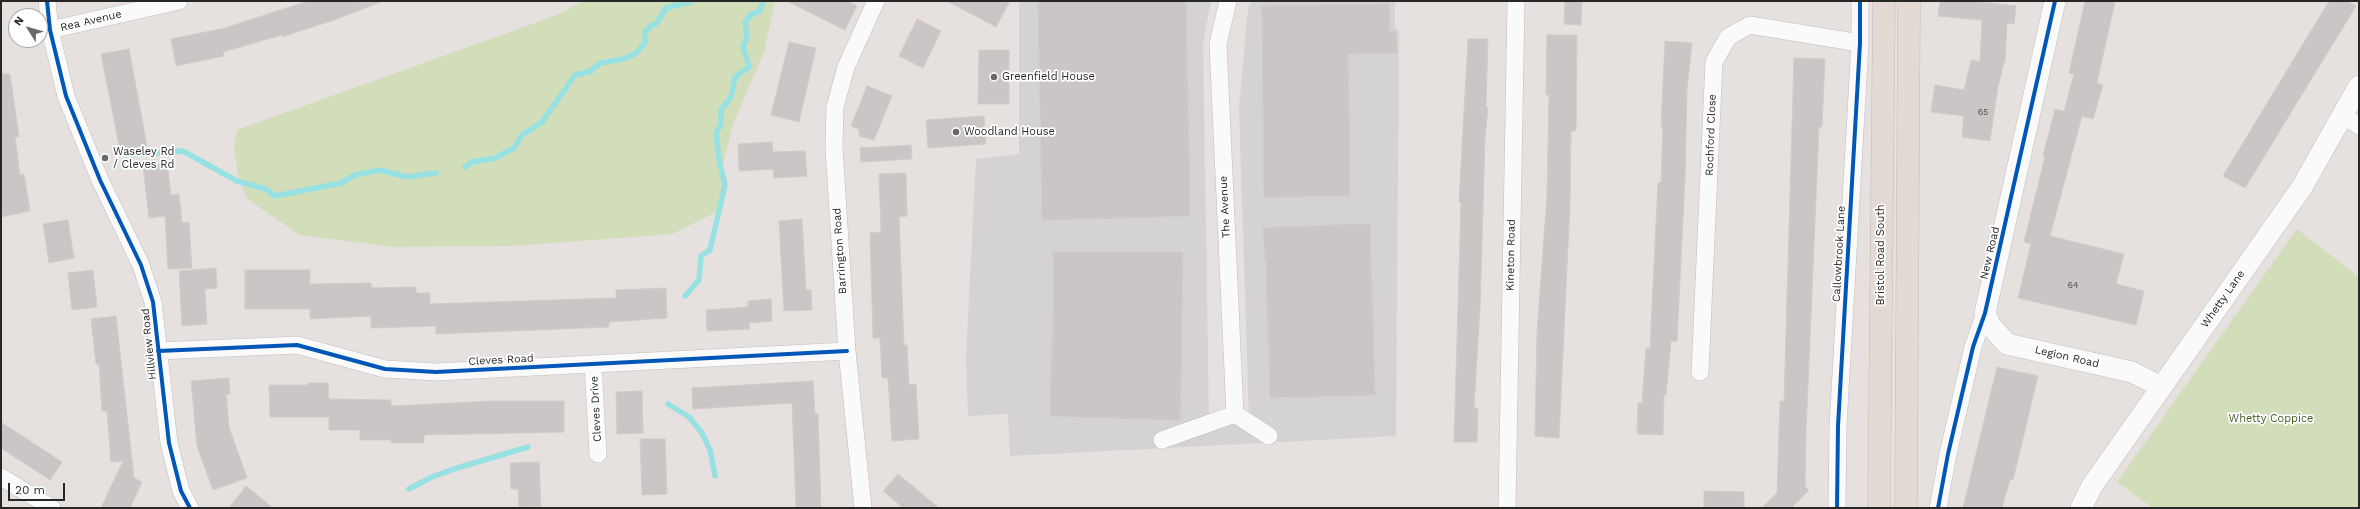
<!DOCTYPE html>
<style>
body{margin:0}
#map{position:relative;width:2360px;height:509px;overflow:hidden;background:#e6e0de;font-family:"Work Sans",sans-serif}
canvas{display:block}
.frame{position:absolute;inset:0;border:2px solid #272727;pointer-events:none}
.north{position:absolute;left:8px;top:8px;width:40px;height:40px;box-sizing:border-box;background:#fff;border:1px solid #a9a9a9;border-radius:50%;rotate:307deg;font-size:11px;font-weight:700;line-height:16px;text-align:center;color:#272727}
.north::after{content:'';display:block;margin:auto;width:14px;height:18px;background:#6a6867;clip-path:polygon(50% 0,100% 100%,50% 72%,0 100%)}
.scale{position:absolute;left:8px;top:483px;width:57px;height:18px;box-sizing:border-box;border:2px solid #272727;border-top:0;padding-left:5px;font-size:12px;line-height:14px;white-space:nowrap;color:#272727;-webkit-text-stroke:3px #fff;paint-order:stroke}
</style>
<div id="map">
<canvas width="2360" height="509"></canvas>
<div class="frame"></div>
<div class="north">N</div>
<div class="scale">20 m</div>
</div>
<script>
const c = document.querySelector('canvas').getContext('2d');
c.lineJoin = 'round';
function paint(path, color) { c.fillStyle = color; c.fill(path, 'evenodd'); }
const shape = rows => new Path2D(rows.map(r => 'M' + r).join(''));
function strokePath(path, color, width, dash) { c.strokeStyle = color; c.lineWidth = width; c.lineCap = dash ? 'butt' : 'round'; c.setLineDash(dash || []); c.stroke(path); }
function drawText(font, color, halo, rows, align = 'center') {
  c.font = font + ' "Work Sans",sans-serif'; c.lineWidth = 3.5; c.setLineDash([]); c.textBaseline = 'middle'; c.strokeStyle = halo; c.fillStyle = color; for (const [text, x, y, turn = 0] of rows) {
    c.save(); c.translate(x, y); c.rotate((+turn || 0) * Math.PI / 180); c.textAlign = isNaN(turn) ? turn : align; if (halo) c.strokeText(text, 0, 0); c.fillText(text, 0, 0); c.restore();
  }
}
paint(shape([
 [1019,1,1211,1,1203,43,1209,423,1249,418,1239,107,1248,9,1252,1,1395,1,1395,27,1399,33,1396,436,1010,456,1008,414,968,416,966,358,976,159,1019,154]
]), '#d5d2d5');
paint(shape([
 [583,1,775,1,764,52,733,124,722,169,722,209,672,234,513,246,394,247,300,235,247,199,238,174,234,148,237,130,557,15],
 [2297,229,2359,277,2359,508,2153,508,2117,482]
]), '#d2ddb9');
strokePath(shape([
 [126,155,183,151,237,181,266,189,275,196,341,183,355,175,380,170,407,177,436,173],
 [465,167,472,162,495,158,514,148,522,135,542,122,575,75,589,72,600,63,623,59,635,54,645,43,645,32,650,26,656,24,666,8,692,1],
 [685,296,699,280,701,256,710,250,725,185,719,160,716,133,721,124,721,110,731,97,735,77,749,67,743,47,747,37,745,23,750,15,760,11,763,1],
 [668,404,689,417,702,433,710,450,715,476],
 [409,489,432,477,457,468,528,447]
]), '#97e1e2', 5.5);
const building = shape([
 [308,1,381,2,331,21,282,37,282,35,223,52,224,56,176,66,171,39,225,28,308,1],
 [787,1,848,1,857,6,845,30,787,1],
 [947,1,1010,1,996,27,947,1],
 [1038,1,1186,1,1190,216,1042,220,1038,1],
 [1565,1,1582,1,1581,25,1564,24,1565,1],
 [1940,1,1972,1,2016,6,2014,24,2007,23,2005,59,1998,86,1990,141,1962,137,1964,116,1931,112,1935,85,1964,90,1971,60,1980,62,1982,20,1938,16,1940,1],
 [2085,1,2115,1,2097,83,2103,85,2093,119,2082,116,2050,236,2124,254,2116,284,2144,291,2136,325,2018,298,2031,244,2024,242,2045,157,2043,156,2055,109,2064,111,2074,74,2069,73,2085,1],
 [2329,1,2347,1,2356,6,2245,188,2223,176,2329,1],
 [1389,4,1390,32,1396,31,1397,53,1348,54,1350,196,1264,197,1262,6,1389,4],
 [917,19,941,31,923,68,899,56,917,19],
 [1547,35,1577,35,1576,131,1571,131,1570,203,1559,438,1535,436,1537,332,1547,196,1549,95,1546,95,1547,35],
 [1468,39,1488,39,1486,107,1488,107,1485,139,1480,308,1474,408,1478,408,1477,442,1454,442,1461,203,1459,202,1468,39],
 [1665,41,1692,43,1687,89,1685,177,1677,341,1671,341,1666,395,1664,395,1663,435,1637,434,1638,403,1642,403,1646,348,1650,348,1658,183,1661,183,1663,127,1661,127,1665,41],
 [789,42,816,48,799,122,771,115,789,42],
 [129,49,147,146,120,150,101,54,129,49],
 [979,50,1009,50,1009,104,978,104,979,50],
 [1794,58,1825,59,1822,127,1819,127,1806,432,1805,486,1809,490,1791,508,1762,508,1777,493,1780,401,1784,401,1794,58],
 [1,74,10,74,19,137,15,137,20,175,24,174,30,211,1,217,1,74],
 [867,86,892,96,874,140,859,136,859,129,851,126,867,86],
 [984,116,986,144,928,148,926,120,984,116],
 [772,142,773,152,805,151,807,176,774,178,773,169,739,171,738,144,772,142],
 [911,145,912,159,861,162,860,148,911,145],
 [167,163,171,195,179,194,182,223,189,222,192,268,168,269,165,216,149,218,143,166,167,163],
 [906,173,907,216,899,217,904,345,907,345,909,385,916,384,919,439,892,441,888,378,882,378,880,338,873,338,870,233,881,232,879,174,906,173],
 [802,219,806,290,811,290,812,310,784,311,779,221,802,219],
 [68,220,74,258,49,263,43,224,68,220],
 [1351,224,1370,224,1375,395,1270,398,1266,261,1265,261,1263,228,1351,224],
 [1053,252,1183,252,1180,420,1050,416,1054,286,1053,252],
 [216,268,217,288,205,289,207,324,182,326,179,271,216,268],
 [93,270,97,307,72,310,68,273,93,270],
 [245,270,310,270,310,284,371,283,371,288,416,287,416,293,430,293,430,304,616,298,616,290,666,288,667,318,609,322,609,327,436,334,436,326,371,328,371,316,310,319,310,309,245,309,245,270],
 [771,299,772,321,749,323,750,329,707,331,706,310,748,307,748,301,771,299],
 [116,316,134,478,142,482,130,508,101,508,123,461,111,462,107,411,102,411,99,364,96,364,91,319,116,316],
 [1997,367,2038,376,2013,480,2010,479,2002,508,1963,508,1997,367],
 [229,378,230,394,226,394,229,427,247,478,213,490,197,446,191,381,229,378],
 [813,381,815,414,818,414,821,508,796,508,792,403,693,409,692,388,813,381],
 [308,383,328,383,329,399,391,400,391,406,492,401,564,401,564,432,424,435,424,443,391,443,391,440,360,440,360,430,329,430,329,417,270,417,269,385,308,385,308,383],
 [642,391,643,433,617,434,616,392,642,391],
 [1,422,62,462,50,480,1,448,1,422],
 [640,439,665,439,667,494,642,495,640,439],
 [539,462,541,506,519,507,518,489,511,489,510,463,539,462],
 [898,474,939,508,903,508,883,491,898,474],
 [246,486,273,508,229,508,246,486],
 [1704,491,1744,492,1744,508,1704,508,1704,491]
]);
paint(building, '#cbc6c5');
strokePath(building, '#d1ccca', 1);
const minor = shape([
 [47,1,50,30,66,96,100,180,141,265,153,302,169,443,181,491,190,508],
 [1228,1,1218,44,1235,414],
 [50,30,179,1],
 [2343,115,2359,126],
 [158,351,297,345,385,369,436,372,847,351],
 [593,364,598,454],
 [1700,372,1714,62,1728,37,1750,25,1860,43],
 [1162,440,1235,414,1269,436],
 [1,477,52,508],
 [863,508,847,351,834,148,835,107,846,67,876,1],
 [1507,508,1516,1],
 [1837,508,1838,426,1860,43,1860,1],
 [1938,508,1948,454,1973,347,1985,313]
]);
const tertiary = shape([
 [2055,1,1985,313,1990,325,2007,344,2132,372,2161,387],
 [2081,508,2092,486,2302,187,2359,86]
]);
const trunk = shape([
 [1879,508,1884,1],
 [1906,508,1909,1]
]);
strokePath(minor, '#c0bebf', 18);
strokePath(tertiary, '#c0bebf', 22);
strokePath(trunk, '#bfbcbc', 23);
strokePath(minor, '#fbfafa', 17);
strokePath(tertiary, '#fbfafa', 21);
strokePath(trunk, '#e4dad4', 22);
strokePath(shape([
 [47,1,50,30,66,96,100,180,141,265,153,302,169,443,181,491,190,508],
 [158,351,297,345,385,369,436,372,847,351],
 [1837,508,1838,426,1860,43,1860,1],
 [1938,508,1948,454,1973,347,1985,313,2055,1]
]), '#0057b8', 4);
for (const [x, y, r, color] of [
 [994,77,4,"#6a6867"],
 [956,132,4,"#6a6867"],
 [105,158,4,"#6a6867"]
]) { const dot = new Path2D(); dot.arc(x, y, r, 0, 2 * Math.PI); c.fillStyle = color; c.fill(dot); strokePath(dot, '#fff', 1.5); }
drawText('9px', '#525050', null, [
 ["65",1983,112],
 ["64",2073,285]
]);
drawText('11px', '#272727', '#fff', [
 ["Rea Avenue",91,21,-13],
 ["Rochford Close",1711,135,-88],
 ["The Avenue",1225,207,-93],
 ["Barrington Road",840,251,-94],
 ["New Road",1990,253,-77],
 ["Callowbrook Lane",1839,254,-87],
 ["Kineton Road",1511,255,-89],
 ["Bristol Road South",1881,255,-90],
 ["Whetty Lane",2223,299,-55],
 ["Hillview Road",149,344,-96],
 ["Legion Road",2067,357,13],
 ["Cleves Road",501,360,-3],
 ["Cleves Drive",596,409,-93]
]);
drawText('11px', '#272727', '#fff', [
 ["Greenfield House",1002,77],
 ["Woodland House",964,132],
 ["Waseley Rd",113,152],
 ["/ Cleves Rd",113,165]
], 'left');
drawText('11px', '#3c5d1f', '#fff', [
 ["Whetty Coppice",2271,419]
]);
</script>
